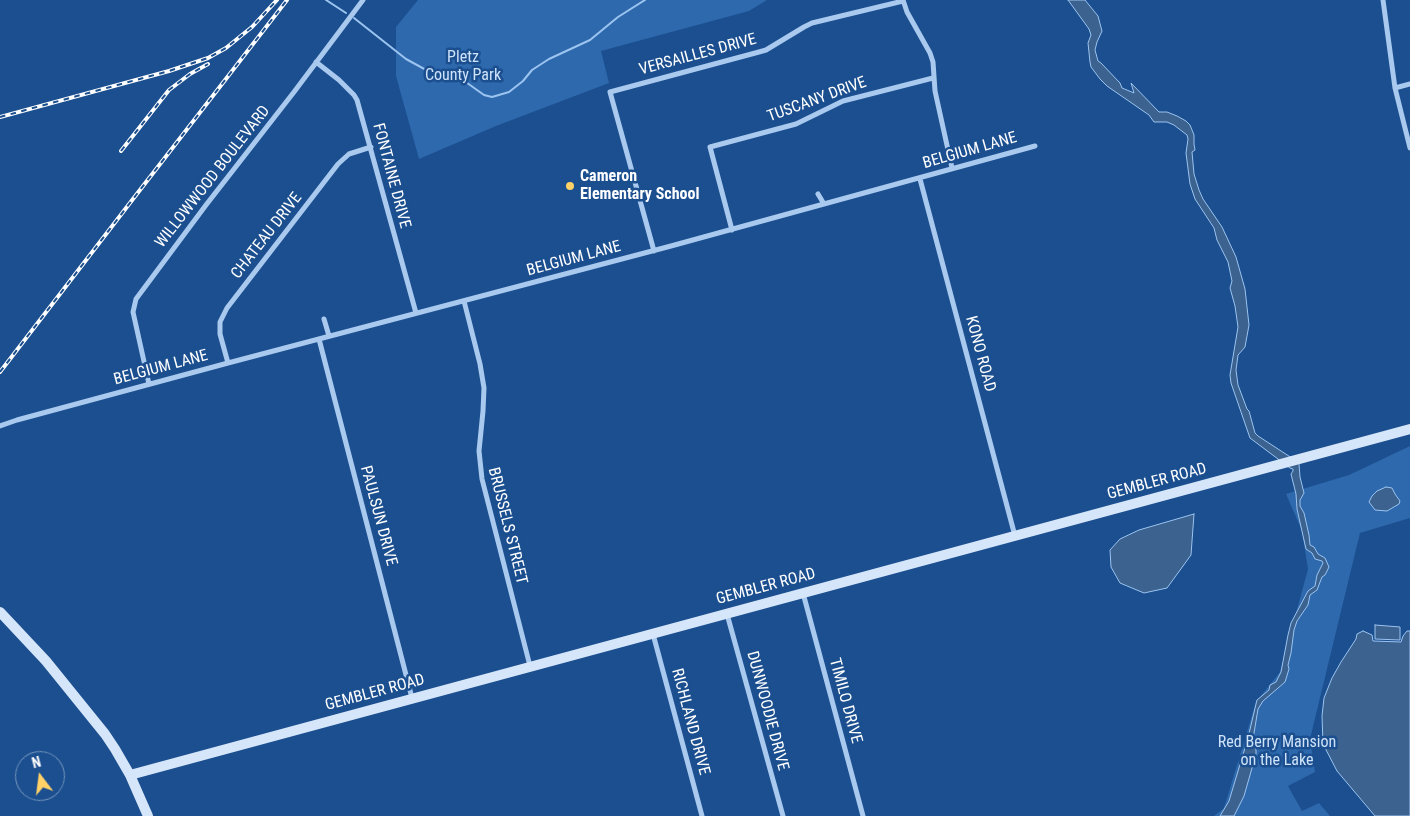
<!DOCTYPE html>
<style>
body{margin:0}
#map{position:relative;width:1410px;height:816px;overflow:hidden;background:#1b4f8f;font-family:"Roboto Condensed",sans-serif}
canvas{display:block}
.north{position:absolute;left:15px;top:751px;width:50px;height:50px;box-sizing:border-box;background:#1b4f8f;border:1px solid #7695bc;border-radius:50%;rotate:345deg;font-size:14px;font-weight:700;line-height:20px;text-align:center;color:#fff}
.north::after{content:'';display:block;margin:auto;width:18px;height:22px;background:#ffd166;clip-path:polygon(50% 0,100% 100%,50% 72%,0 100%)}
</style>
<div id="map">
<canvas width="1410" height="816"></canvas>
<div class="north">N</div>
</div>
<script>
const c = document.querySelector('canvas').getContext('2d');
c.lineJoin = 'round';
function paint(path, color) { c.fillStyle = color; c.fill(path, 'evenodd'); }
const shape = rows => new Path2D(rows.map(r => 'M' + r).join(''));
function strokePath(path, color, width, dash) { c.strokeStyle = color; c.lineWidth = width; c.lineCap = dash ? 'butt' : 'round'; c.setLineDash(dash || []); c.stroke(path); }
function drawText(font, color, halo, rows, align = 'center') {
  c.font = font + ' "Roboto Condensed",sans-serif'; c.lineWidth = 5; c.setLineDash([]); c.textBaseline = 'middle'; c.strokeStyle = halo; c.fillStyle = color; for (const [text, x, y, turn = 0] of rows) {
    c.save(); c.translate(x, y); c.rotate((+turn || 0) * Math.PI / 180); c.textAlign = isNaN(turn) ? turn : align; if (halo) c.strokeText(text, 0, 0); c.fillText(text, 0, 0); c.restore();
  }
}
paint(shape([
 [418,0,767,0,749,11,601,51,609,83,496,126,419,159,396,76,396,27],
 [1410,446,1410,518,1360,533,1310,739,1315,772,1288,786,1302,811,1319,803,1330,816,1214,816,1224,808,1256,702,1280,672,1308,569,1302,531,1286,494,1349,475]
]), '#2e69ad');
const water = shape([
 [1068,0,1085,0,1098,16,1102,31,1097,42,1095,50,1098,61,1101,63,1120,83,1122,88,1134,93,1131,83,1159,112,1167,112,1177,116,1186,121,1190,125,1194,135,1194,144,1195,150,1192,152,1194,174,1199,190,1203,199,1222,227,1236,257,1245,289,1249,325,1245,347,1238,355,1236,370,1238,385,1247,409,1249,411,1255,433,1258,436,1298,462,1299,464,1300,477,1304,493,1300,500,1300,506,1304,513,1309,535,1310,545,1314,547,1318,554,1325,558,1329,567,1325,575,1322,577,1317,590,1310,595,1308,605,1297,621,1294,630,1291,653,1288,665,1289,669,1285,682,1263,701,1258,709,1252,745,1252,748,1255,747,1256,750,1256,754,1244,796,1234,816,1220,816,1229,801,1248,738,1256,704,1257,700,1269,690,1270,685,1276,682,1281,672,1288,635,1291,623,1308,591,1315,586,1317,575,1323,563,1322,561,1315,559,1312,553,1306,549,1297,509,1296,494,1291,474,1293,471,1293,469,1290,468,1250,438,1231,383,1230,375,1238,327,1235,306,1230,288,1232,281,1228,262,1217,240,1214,228,1195,199,1190,184,1186,153,1188,139,1187,135,1174,125,1167,122,1154,122,1149,115,1107,86,1100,79,1091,67,1090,62,1088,43,1091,35,1089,29,1068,0],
 [1386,487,1392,488,1395,494,1400,501,1399,504,1387,511,1375,510,1369,502,1372,496,1377,491,1386,487],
 [1194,514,1191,555,1167,588,1144,593,1120,583,1111,567,1110,550,1120,539,1139,530,1194,514],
 [1375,625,1400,627,1400,640,1375,639,1375,625],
 [1363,631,1372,635,1373,641,1401,642,1403,636,1407,631,1410,631,1410,816,1375,816,1337,771,1323,744,1322,716,1324,698,1332,678,1341,662,1356,639,1357,634,1363,631]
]);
paint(water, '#3c6290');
strokePath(water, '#9cc4f0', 1);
strokePath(shape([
 [326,0,346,13],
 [354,18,406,59,428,71,445,72,463,80,484,95,492,97,509,92,523,81,532,70,549,59,590,40,618,17,645,0]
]), '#9cc4f0', 2);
strokePath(shape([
 [903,0,907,12,930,53,933,62,935,91,952,168],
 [1383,0,1395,88,1410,148],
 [316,62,339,80,354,95,357,100,416,313],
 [1395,88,1410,84],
 [920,179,1015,536],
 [818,194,824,204],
 [732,230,710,147,796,124,843,101,933,78],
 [654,251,610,92,759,52,766,50,804,27,812,23,903,1],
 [464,301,480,364,484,388,483,411,479,451,482,479,530,666],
 [324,319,329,336],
 [319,339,412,698],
 [228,363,220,334,220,322,227,308,338,164,349,154,371,147],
 [149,384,133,312,136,299,206,205,294,92,363,0],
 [0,426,17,420,228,363,671,246,1035,146],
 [803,593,863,816],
 [727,614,783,816],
 [653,634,702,816]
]), '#a9c9ee', 5);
strokePath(shape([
 [0,612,46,661,105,734,115,749,130,775,148,816],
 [130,775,1410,429]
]), '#d6e6fa', 10);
const rail = shape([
 [0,117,169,71,208,58,226,48,252,27,277,0],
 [121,151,169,90,190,74,208,64],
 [0,372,133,199,287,0]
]);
strokePath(rail, '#fff', 4);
strokePath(rail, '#1b4f8f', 2, [5.5]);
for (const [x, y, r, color] of [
 [570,186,5,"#ffd166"]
]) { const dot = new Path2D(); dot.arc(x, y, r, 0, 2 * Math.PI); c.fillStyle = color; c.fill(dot); strokePath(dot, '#1b4f8f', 2); }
drawText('16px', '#fff', '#1b4f8f', [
 ["VERSAILLES DRIVE",698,55,-15],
 ["TUSCANY DRIVE",817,100,-20],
 ["BELGIUM LANE",970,151,-16],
 ["FONTAINE DRIVE",391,176,75],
 ["WILLOWWOOD BOULEVARD",213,177,-52],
 ["CHATEAU DRIVE",267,236,-52],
 ["BELGIUM LANE",574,259,-15],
 ["KONO ROAD",980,354,75],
 ["BELGIUM LANE",161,368,-15],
 ["GEMBLER ROAD",1157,482,-15],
 ["PAULSUN DRIVE",378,516,75],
 ["BRUSSELS STREET",507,526,76],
 ["GEMBLER ROAD",766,587,-15],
 ["GEMBLER ROAD",375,693,-15],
 ["TIMILO DRIVE",845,701,75],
 ["DUNWOODIE DRIVE",767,711,75],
 ["RICHLAND DRIVE",690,722,75]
]);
drawText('16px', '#cfe3fa', '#1b4f8f', [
 ["Pletz",463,58],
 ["County Park",463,76],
 ["Red Berry Mansion",1277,743],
 ["on the Lake",1277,761]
]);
drawText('bold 16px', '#fff', '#1b4f8f', [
 ["Cameron",580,177],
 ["Elementary School",580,195]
], 'left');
</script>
